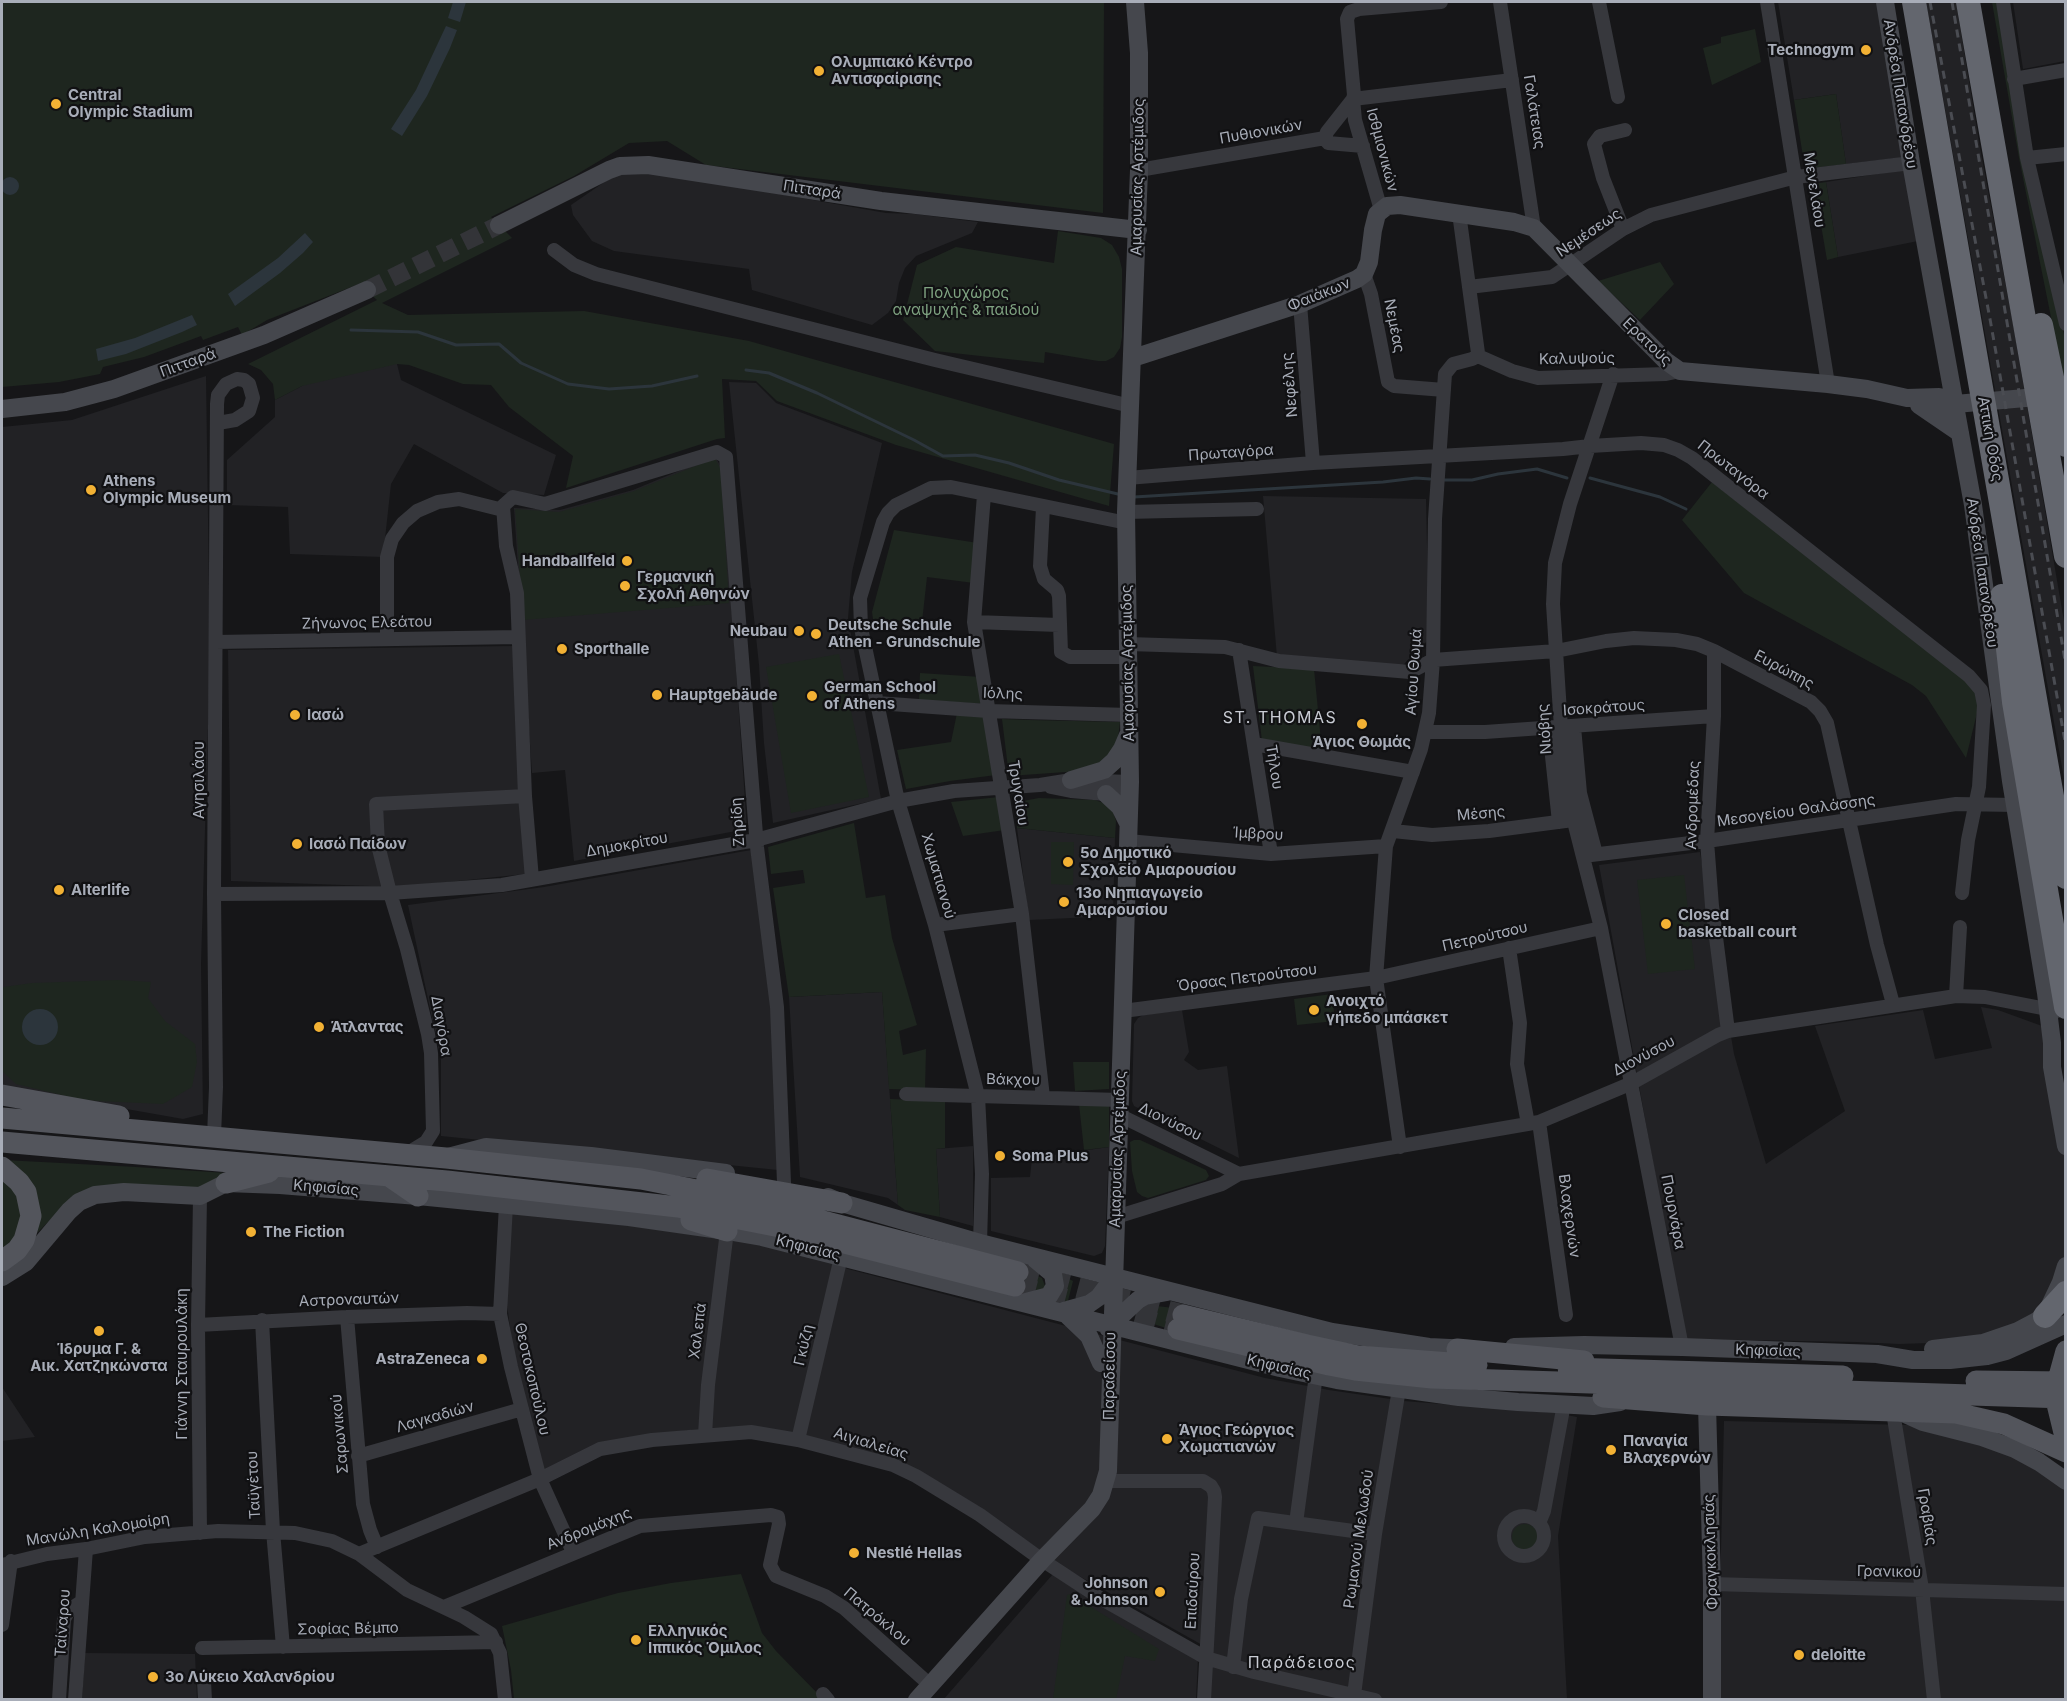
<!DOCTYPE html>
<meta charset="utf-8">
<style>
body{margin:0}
#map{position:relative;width:2067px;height:1701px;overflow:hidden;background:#161618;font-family:Inter,sans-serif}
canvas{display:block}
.frame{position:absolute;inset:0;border:3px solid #a8adb8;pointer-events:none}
</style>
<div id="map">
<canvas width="2067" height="1701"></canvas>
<div class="frame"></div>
</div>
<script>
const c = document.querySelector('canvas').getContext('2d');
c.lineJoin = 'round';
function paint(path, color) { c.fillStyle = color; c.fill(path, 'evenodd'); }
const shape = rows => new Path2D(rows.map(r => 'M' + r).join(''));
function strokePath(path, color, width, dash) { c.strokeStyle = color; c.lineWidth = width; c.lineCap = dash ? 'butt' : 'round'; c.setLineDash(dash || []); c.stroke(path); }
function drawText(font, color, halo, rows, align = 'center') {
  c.font = font + ' Inter,sans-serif'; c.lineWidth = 4.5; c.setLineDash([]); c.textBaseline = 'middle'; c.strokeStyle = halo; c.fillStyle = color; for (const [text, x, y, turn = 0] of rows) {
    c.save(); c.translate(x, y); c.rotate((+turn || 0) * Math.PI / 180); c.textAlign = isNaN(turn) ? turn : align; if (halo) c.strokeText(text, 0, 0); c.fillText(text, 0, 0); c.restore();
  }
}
paint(shape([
 [1778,2,1880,2,1906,157,1846,164,1836,94,1794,100],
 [1926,2,1956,2,1980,148,2012,318,2065,627,2065,784],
 [2013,2,2065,2,2065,61,2023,69],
 [1909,169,1918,241,1838,257,1826,182],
 [645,170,886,213,915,214,978,222,972,233,916,256,905,268,899,283,896,301,888,313,872,325,752,290,749,269,614,251,592,241,573,215,571,205,616,174],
 [317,343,397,364,401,380,556,455,544,495,503,493,414,444,391,484,383,557,290,554,288,507,227,505,227,460,275,417,275,400,302,386],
 [206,376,210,661,201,964,203,1114,183,1119,2,1087,2,427,72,420],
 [729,382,756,383,776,403,882,443,852,572,848,618,881,799,773,823,764,743,759,665],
 [715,456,722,469,747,829,574,861,565,770,532,773,514,508,560,510,633,490],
 [1263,496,1426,499,1429,639,1402,666,1277,657],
 [513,646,526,874,399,887,231,881,228,650],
 [1017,828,1115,838,1113,916,1029,920],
 [751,850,770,991,778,1170,441,1136,441,1060,408,905,544,887],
 [1700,852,1734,1054,1766,1164,1845,1111,1815,1026,1923,1010,1935,1059,1992,1048,1981,1007,1998,1010,2042,1026,2065,1144,2066,1264,2034,1317,1961,1342,1899,1344,1856,1342,1685,1339,1599,865],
 [882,992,898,1205,888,1198,800,1177,789,997],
 [1182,1010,1189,1052,1184,1060,1198,1070,1227,1066,1239,1158,1134,1106,1132,1101,1134,1024,1138,1018,1143,1015],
 [973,1146,973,1226,940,1217,936,1149],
 [1109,1147,1105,1246,1102,1253,1094,1256,991,1231,991,1178,1030,1177,1032,1158],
 [508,1209,733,1237,806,1253,848,1269,1265,1378,1329,1390,1404,1401,1556,1413,1577,1417,1558,1536,1567,1699,1210,1699,1213,1651,1038,1553,893,1463,699,1429,633,1437,543,1474,515,1367,506,1296],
 [2,1387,35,1437,2,1441],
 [1724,1421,1911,1425,2014,1453,2065,1489,2065,1699,1721,1700,1720,1594],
 [1053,1574,1198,1658,1196,1699,943,1700],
 [85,1653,195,1654,197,1699,82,1700]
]), '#222225');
paint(shape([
 [2,2,1104,2,1103,213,706,165,667,141,629,143,574,176,491,217,512,238,382,303,408,315,584,311,749,341,1114,444,1109,506,896,445,777,401,756,381,722,379,725,438,717,439,566,488,573,456,509,407,491,385,463,384,409,365,397,364,302,386,275,400,273,384,261,370,248,364,377,300,359,284,267,320,242,335,238,327,203,340,201,336,144,357,103,367,100,374,59,382,2,387],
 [1992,2,1999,2,2025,158,2065,339,2065,387,2019,158],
 [1755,29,1761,62,1712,85,1703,48,1721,43,1721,37],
 [1836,94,1846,164,1805,169,1794,100],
 [1826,182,1838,257,1827,260,1814,184],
 [1058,231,1101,238,1112,245,1119,257,1122,269,1122,337,1120,348,1114,357,1106,361,1098,361,1045,352,1044,363,935,351,903,320,917,265,956,247,1054,263],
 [1660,262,1674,284,1640,320,1598,281],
 [715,458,721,470,729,603,523,620,515,509,559,512,634,491],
 [1712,482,1975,687,1979,698,1977,713,1966,758,1926,696,1912,685,1744,593,1682,520],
 [894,530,978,543,974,583,927,577,922,622,873,619,872,612],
 [839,654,869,797,791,813,766,667],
 [1253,666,1314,669,1322,751,1262,741],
 [920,673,981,677,986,704,919,700],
 [957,713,988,714,996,775,950,781,906,789,897,750,951,742],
 [1002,719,1030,720,1120,722,1118,738,1111,753,1099,763,1080,771,1009,776],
 [999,797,1005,830,963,836,951,802],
 [1039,798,1095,800,1106,804,1113,812,1116,821,1115,838,1017,828,1016,814,1018,806,1023,801],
 [854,823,866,898,885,895,892,938,917,1025,899,1031,903,1055,926,1049,925,1090,889,1089,882,992,789,997,773,888,805,883,803,870,771,874,768,847],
 [1051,842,1074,842,1073,885,1051,884],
 [1684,875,1695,969,1648,974,1637,880],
 [118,980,151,982,148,998,165,1021,195,1044,197,1062,192,1087,163,1104,97,1101,74,1098,16,1084,2,1071,2,989,4,987,32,983],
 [1332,994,1335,1021,1297,1025,1294,999],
 [1073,1062,1109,1062,1109,1089,1075,1091],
 [890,1099,945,1101,945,1148,936,1149,940,1217,905,1210,898,1205],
 [1079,1104,1109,1104,1109,1147,1084,1150],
 [1134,1140,1140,1140,1206,1170,1209,1176,1206,1180,1148,1198,1142,1196,1137,1192,1132,1171,1130,1142],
 [4,1160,136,1167,242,1174,195,1193,117,1187,62,1208,37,1233,38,1218],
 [2,1177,18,1195,22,1216,18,1234,2,1251],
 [1019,1267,1042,1278,1045,1286,1042,1290,1039,1291,1013,1289],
 [1058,1273,1073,1281,1068,1301,1053,1302],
 [1148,1305,1174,1308,1169,1329,1144,1321],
 '1512 1537a13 13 0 1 1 26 0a13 13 0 1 1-26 0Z',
 [741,1574,762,1633,776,1651,823,1699,514,1699,511,1670,502,1626,618,1593,671,1583],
 [1070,1594,1159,1649,1155,1661,1125,1656,1116,1699,1053,1699,1067,1595]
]), '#1e261f');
paint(shape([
 [453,2,466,2,460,22,448,18],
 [446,26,457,30,450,48,427,96,402,136,391,129,416,90],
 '1 186a9 9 0 1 1 18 0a9 9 0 1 1-18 0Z',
 [305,233,313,242,303,253,280,273,235,306,228,294,278,258],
 [192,315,197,325,182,332,126,354,98,361,96,349,135,338],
 '22 1027a18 18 0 1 1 36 0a18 18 0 1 1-36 0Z'
]), '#2c353c');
strokePath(shape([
 [351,330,418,332,456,345,499,344,521,363,568,384,609,389,652,386,697,376],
 [746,370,769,373,817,393,914,440,943,456,975,455,1009,463,1059,480,1122,495],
 [1590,478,1660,497,1686,509],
 [1444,480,1472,480,1498,474,1537,469,1567,478],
 [1134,497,1383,482,1416,478,1430,479]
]), '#2c353c', 3);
strokePath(shape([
 [367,290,499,225]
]), '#333438', 18, [18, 9]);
strokePath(shape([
 [1018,1272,1183,1315],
 [1015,1286,1178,1329]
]), '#333438', 21, [21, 10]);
strokePath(shape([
 [1500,2,1534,228],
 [1599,2,1618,97],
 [1767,2,1828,384],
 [2003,2,2027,158,2066,324],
 [2014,79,2066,70],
 [1325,138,1328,143,1363,146],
 [2027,158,2066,154],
 [1139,170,1325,138,1327,132,1353,99,1354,95,1347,19,1350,12,1359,9,1441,2],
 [1381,210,1355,120,1353,99,1512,80],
 [1623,229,1603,178,1594,144,1600,136,1625,130],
 [554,250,574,265,596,274,935,360,1131,406],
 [1364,274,1371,294,1388,382,1394,386,1444,390],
 [1469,287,1552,277,1623,229,1651,215,1796,177,1911,163],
 [1300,304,1313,463],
 [1478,356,1512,371,1538,378,1666,374,1680,371],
 [1613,374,1570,504,1555,563,1553,604,1561,728,1567,794,1601,928,1682,1347],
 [1127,478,1313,463,1563,449,1590,446,1641,443,1664,445,1678,450,1692,458,1838,573,1969,676,1981,690,1984,705,1979,787,1968,840,1962,893],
 [984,495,974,622,1022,914,1043,1097],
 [1043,507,1040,566,1044,579,1057,590,1059,596,1061,652,1070,657,1128,657],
 [1126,512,1257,509],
 [974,622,1059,625],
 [387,639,387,557,392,539,403,523,417,511,438,502,459,499,503,510],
 [216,642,518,637],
 [1128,644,1225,647,1279,661,1410,672,1433,660,1556,651,1606,641,1634,638,1676,640,1697,644,1714,651,1811,702,1820,711,1827,723,1877,945,1893,1004],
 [1239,650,1271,854],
 [1714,651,1714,716,1707,841,1712,906,1728,1031],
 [877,703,988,711,1129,715],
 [1574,727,1580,793,1596,854],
 [1549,728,1559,822],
 [1426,732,1485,732,1714,716],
 [1254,744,1413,772],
 [1051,787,1071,791,1106,794,1115,792],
 [1393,831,1432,835,1489,831,1573,820],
 [1128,841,1271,854,1386,846],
 [1583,856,1707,841,1956,804,2015,805],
 [532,879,525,796,517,593,506,546,503,506,513,497,545,504,717,452,726,457,757,847,777,1007,784,1183],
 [214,894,390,893,502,885,756,840,898,801,954,791,1040,785,1071,780,1130,782],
 [935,925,1022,914],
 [1509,948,1520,1023,1517,1064,1528,1124],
 [1956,996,1960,927],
 [1123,1011,1376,978,1601,928],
 [906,1094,1120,1100],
 [1119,1115,1239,1174],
 [1539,1122,1566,1315],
 [214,1136,216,1087,214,894,217,404,218,395,226,384,237,379,244,380,249,384,253,398,249,411,235,420,218,423],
 [1400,1147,1376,978,1386,846,1421,749,1429,713,1433,660,1435,519,1445,374,1453,364,1472,359,1478,356,1478,353,1459,213],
 [408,1153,426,1142,433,1131,431,1053,428,1034,407,949,390,893,378,845,376,804,525,796],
 [200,1196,198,1325,200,1533],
 [506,1205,500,1314,511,1367,540,1479,573,1552],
 [1116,1217,1222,1184,1239,1174,1539,1122,1632,1083,1718,1035,1728,1031,1956,996,1985,997,2057,1011],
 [980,1243,982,1174,978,1096,935,925,898,801,861,628,860,598,883,522,888,513,896,505,931,488,951,487,1127,523],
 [347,1317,363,1504,370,1530,377,1547],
 [262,1320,273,1531,283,1647],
 [198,1325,347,1317,467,1313,500,1314],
 [1893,1412,1922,1589,1934,1700],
 [705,1435,708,1385,727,1231],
 [798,1440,841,1257],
 [358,1456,522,1409],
 [1106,1481,1203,1481,1211,1486,1214,1491,1215,1497,1204,1700],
 '1504 1536a20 20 0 1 1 40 0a20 20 0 1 1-40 0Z',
 [1296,1523,1316,1375],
 [1539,1523,1544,1511,1564,1404],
 [359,1554,540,1479,600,1449,652,1440,751,1432,798,1440,893,1465,916,1476,980,1515,1042,1560,1100,1598,1206,1658,1254,1672,1375,1700],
 [2,1565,47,1554,86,1549,145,1537,218,1531,295,1533,332,1541,359,1554,407,1590,464,1617,491,1634,500,1653,505,1700],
 [1712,1584,2066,1594],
 [444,1607,640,1526,771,1515,778,1517,779,1524,770,1565,776,1576,825,1596,844,1608,929,1684],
 [2,1625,11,1561],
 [202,1648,496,1642],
 [1233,1667,1241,1599,1258,1518,1375,1534],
 [204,1681,205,1700],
 [823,1694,828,1700],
 [1354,1695,1375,1534,1399,1389],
 [59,1700,64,1619,69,1610,81,1602],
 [75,1700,86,1549]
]), '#37383d', 14);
strokePath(shape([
 [1885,2,1911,163,1973,505,2011,781,2046,993,2052,1043,2052,1067,2066,1146],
 [499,225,609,170,620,166,648,165,881,201,1138,230],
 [1133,358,1300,304,1357,279,1364,274,1369,262,1373,230,1377,214,1387,206,1400,205,1514,222,1534,228,1666,361,1680,371,1828,384,1867,389,1907,398,1939,397,1948,399,1955,404],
 [1919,405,1960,433],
 [1946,408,1955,404,2049,396],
 [2,409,65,402,114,389,264,335,367,290],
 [1071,780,1104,770,1114,761,1122,749,1128,735],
 [1106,794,1120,807,1128,823],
 [448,1157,486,1147,591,1156,726,1173],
 [828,1197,842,1203,980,1243,1332,1332,1429,1347,1471,1349],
 [2,1277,26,1262,69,1211,79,1202,95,1195,124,1192,200,1196,226,1183,280,1185,418,1196,629,1217,727,1231,762,1237,1280,1368,1337,1380,1459,1397,1518,1402,1593,1406,1620,1402],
 [1026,1302,1049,1296,1055,1286,1053,1274,1035,1259],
 [1064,1311,1089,1304,1099,1297,1114,1277],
 [1068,1316,1089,1336,1101,1363],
 [1108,1328,1138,1300,1145,1296,1167,1292],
 [1514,1347,1584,1345,1682,1347,1877,1354,1913,1360,1950,1360,1987,1356,2006,1351,2066,1324],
 [1933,1349,1983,1343,2018,1331,2035,1322,2045,1316,2061,1282,2066,1266],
 [1707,1405,1712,1584,1712,1700],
 [1903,1413,1923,1422,1982,1437,2015,1449,2039,1462,2066,1481],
 [917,1700,1042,1560,1092,1509,1101,1495,1108,1471,1130,782,1126,512,1139,170,1139,53,1135,2]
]), '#45474d', 18);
strokePath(shape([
 [2,1095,119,1116],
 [2,1118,446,1158,641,1179,727,1196,1018,1272],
 [2,1142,447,1181,678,1207,785,1228,1015,1286],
 [2,1167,19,1182,26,1192,31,1216,24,1240,17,1250,2,1261],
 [389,1176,418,1196],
 [707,1179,842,1203],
 [226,1183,269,1172],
 [691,1220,727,1231],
 [1183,1315,1307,1345,1358,1356,1477,1365],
 [1178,1329,1329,1365,1355,1370,1432,1378,2066,1398],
 [1457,1349,1584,1361],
 [2066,1351,2058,1380,2057,1404,2066,1441],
 [1568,1368,1843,1376],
 [1976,1381,2066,1382],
 [1603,1397,1707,1405,1956,1413,2004,1424,2066,1452]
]), '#53555c', 21);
strokePath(shape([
 [1914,2,2066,877],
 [1968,2,2066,556],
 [2041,325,2066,445],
 [2002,596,2014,702,2066,1007],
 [2045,1316,2066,1293]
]), '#63666e', 24);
strokePath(shape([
 [1930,2,1990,319,2066,747],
 [1952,2,2066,666]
]), '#4a4c52', 3, [8, 6]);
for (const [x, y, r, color] of [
 [1866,50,6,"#f2b134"],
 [819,71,6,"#f2b134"],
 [56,104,6,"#f2b134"],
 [91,490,6,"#f2b134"],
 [627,561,6,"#f2b134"],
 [625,586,6,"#f2b134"],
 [799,631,6,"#f2b134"],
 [816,634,6,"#f2b134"],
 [562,649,6,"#f2b134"],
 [657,695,6,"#f2b134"],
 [812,696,6,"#f2b134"],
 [295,715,6,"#f2b134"],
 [1362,724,6,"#f2b134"],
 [297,844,6,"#f2b134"],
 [1068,862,6,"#f2b134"],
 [59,890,6,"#f2b134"],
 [1064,902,6,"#f2b134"],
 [1666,924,6,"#f2b134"],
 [1314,1010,6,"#f2b134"],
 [319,1027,6,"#f2b134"],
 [1000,1156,6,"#f2b134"],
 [251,1232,6,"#f2b134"],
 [99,1331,6,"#f2b134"],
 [482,1359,6,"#f2b134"],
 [1167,1439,6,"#f2b134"],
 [1611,1450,6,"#f2b134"],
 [854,1553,6,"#f2b134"],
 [1160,1592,6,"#f2b134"],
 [636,1640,6,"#f2b134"],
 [1799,1655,6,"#f2b134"],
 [153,1677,6,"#f2b134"]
]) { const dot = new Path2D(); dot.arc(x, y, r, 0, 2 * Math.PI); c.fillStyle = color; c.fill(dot); strokePath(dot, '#111113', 2); }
drawText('bold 15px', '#a8adb8', '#111113', [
 ["Technogym",1854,50,"right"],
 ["Ολυμπιακό Κέντρο",831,62],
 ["Αντισφαίρισης",831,79],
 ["Central",68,95],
 ["Olympic Stadium",68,112],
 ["Athens",103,481],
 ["Olympic Museum",103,498],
 ["Handballfeld",615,561,"right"],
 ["Γερμανική",637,577],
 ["Σχολή Αθηνών",637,594],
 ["Deutsche Schule",828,625],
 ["Athen - Grundschule",828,642],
 ["Neubau",787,631,"right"],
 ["Sporthalle",574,649],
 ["German School",824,687],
 ["of Athens",824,704],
 ["Hauptgebäude",669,695],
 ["Ιασώ",307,715],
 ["Άγιος Θωμάς",1362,742,"center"],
 ["Ιασώ Παίδων",309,844],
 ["5ο Δημοτικό",1080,853],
 ["Σχολείο Αμαρουσίου",1080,870],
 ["Alterlife",71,890],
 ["13ο Νηπιαγωγείο",1076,893],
 ["Αμαρουσίου",1076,910],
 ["Closed",1678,915],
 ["basketball court",1678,932],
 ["Ανοιχτό",1326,1001],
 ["γήπεδο μπάσκετ",1326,1018],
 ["Άτλαντας",331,1027],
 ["Soma Plus",1012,1156],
 ["The Fiction",263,1232],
 ["Ίδρυμα Γ. &",99,1349,"center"],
 ["Αικ. Χατζηκώνστα",99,1366,"center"],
 ["AstraZeneca",470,1359,"right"],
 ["Άγιος Γεώργιος",1179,1430],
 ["Χωματιανών",1179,1447],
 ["Παναγία",1623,1441],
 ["Βλαχερνών",1623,1458],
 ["Nestlé Hellas",866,1553],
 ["Johnson",1148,1583,"right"],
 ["& Johnson",1148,1600,"right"],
 ["Ελληνικός",648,1631],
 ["Ιππικός Όμιλος",648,1648],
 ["deloitte",1811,1655],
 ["3ο Λύκειο Χαλανδρίου",165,1677]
], 'left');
drawText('15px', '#a8adb8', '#111113', [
 ["Ανδρέα Παπανδρέου",1900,94,81],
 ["Γαλάτειας",1534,112,81],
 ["Πυθιονικών",1261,132,-10],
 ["Ισθμιονικών",1382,150,75],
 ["Αμαρυσίας Αρτέμιδος",1138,177,-89],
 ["Πιτταρά",812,190,9],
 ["Μενελάου",1814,190,81],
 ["Νεμέσεως",1589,233,-34],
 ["Φαιάκων",1319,295,-22],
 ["Νεμέας",1394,326,79],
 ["Ερατούς",1647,342,44],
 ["Καλυψούς",1577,359,-1],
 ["Πιτταρά",188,363,-20],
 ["Νεφέλης",1290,385,-95],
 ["Αττική Οδός",1990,439,80],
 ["Πρωταγόρα",1231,453,-4],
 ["Πρωταγόρα",1733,470,38],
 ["Ανδρέα Παπανδρέου",1982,573,82],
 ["Ζήνωνος Ελεάτου",367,623,-1],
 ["Αμαρυσίας Αρτέμιδος",1128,663,-91],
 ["Ευρώπης",1784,670,28],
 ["Αγίου Θωμά",1414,672,-86],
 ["Ιόλης",1003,694,2],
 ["Ισοκράτους",1604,708,-4],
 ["Νιόβης",1545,729,-94],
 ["Τήλου",1274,767,81],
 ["Αγησιλάου",199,780,-90],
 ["Τρυγαίου",1018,793,81],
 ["Ανδρομέδας",1693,805,-88],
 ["Μεσογείου Θαλάσσης",1796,811,-8],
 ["Μέσης",1481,814,-5],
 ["Ζηρίδη",738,822,-94],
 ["Ίμβρου",1258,834,3],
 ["Δημοκρίτου",627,845,-10],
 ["Χωματιανού",938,876,74],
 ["Πετρούτσου",1485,937,-13],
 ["Όρσας Πετρούτσου",1247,978,-7],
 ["Διαγόρα",441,1026,80],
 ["Διονύσου",1644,1056,-28],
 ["Βάκχου",1013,1080,1],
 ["Διονύσου",1170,1122,26],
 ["Αμαρυσίας Αρτέμιδος",1118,1149,-88],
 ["Κηφισίας",326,1188,5],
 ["Πουρνάρα",1673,1212,79],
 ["Βλαχερνών",1569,1216,82],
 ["Κηφισίας",808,1248,14],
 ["Αστροναυτών",349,1300,-2],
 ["Χαλεπά",698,1331,-83],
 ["Γκύζη",804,1345,-77],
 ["Κηφισίας",1768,1351,2],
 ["Γιάννη Σταυρουλάκη",182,1364,-90],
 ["Κηφισίας",1279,1367,13],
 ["Παραδείσου",1110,1376,-89],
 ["Θεοτοκοπούλου",532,1379,77],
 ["Λαγκαδιών",435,1417,-16],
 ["Σαρωνικού",340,1434,-95],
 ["Αιγιαλείας",871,1444,17],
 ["Ταϋγέτου",254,1485,-93],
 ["Γραβιάς",1927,1517,81],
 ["Ανδρομάχης",589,1529,-22],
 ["Μανώλη Καλομοίρη",98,1530,-9],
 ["Ρωμανού Μελωδού",1359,1539,-82],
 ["Φραγκοκλησιάς",1711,1552,-92],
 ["Γρανικού",1889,1572,1],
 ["Επιδαύρου",1193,1591,-87],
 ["Πατρόκλου",877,1617,40],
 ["Ταίναρου",63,1623,-86],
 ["Σοφίας Βέμπο",348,1629,-1]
]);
drawText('15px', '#7fa381', '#111113', [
 ["Πολυχώρος",966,293],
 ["αναψυχής & παιδιού",966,310]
]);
c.letterSpacing = '1.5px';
drawText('16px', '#c9ccd4', '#111113', [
 ["ST. THOMAS",1280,718],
 ["Παράδεισος",1302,1663]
]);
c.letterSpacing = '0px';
</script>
